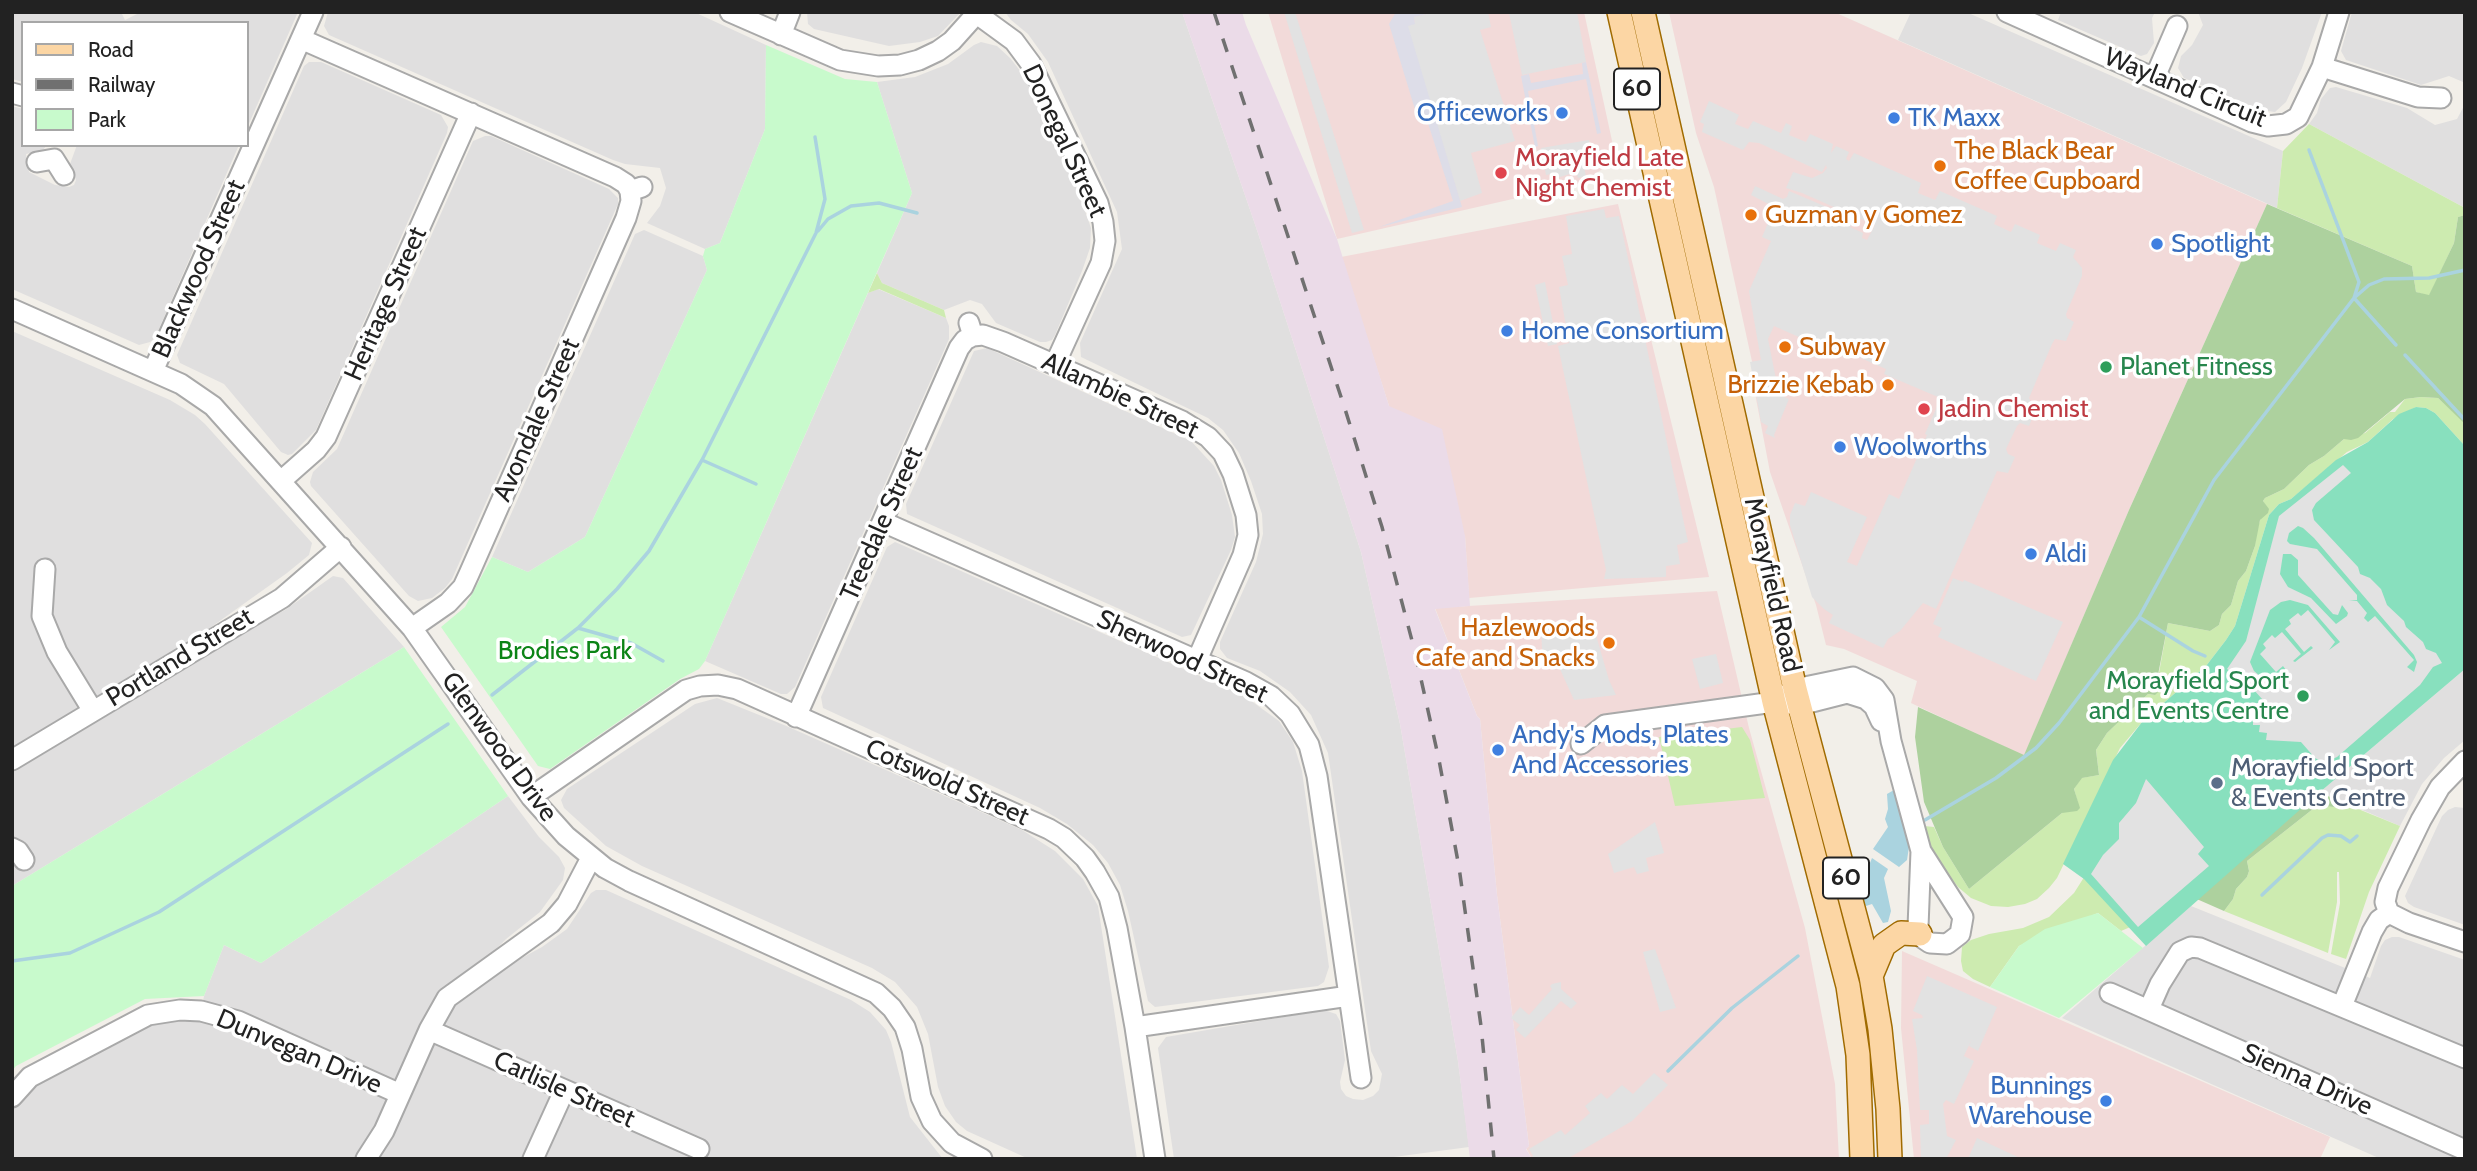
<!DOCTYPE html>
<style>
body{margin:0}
#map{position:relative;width:2477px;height:1171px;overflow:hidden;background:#f2efe9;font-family:Cabin,sans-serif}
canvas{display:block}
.frame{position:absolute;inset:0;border:14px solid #222;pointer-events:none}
.legend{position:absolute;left:21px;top:21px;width:228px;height:126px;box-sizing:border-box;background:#fff;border:2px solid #a7a7a7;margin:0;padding:9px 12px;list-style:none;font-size:21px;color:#222}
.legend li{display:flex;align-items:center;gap:14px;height:35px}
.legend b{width:35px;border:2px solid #a7a7a7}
</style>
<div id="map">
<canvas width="2477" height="1171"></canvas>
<div class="frame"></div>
<ul class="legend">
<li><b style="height:9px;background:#fcd6a4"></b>Road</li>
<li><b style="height:9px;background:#707070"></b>Railway</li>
<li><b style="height:19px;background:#c8facc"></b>Park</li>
</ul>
</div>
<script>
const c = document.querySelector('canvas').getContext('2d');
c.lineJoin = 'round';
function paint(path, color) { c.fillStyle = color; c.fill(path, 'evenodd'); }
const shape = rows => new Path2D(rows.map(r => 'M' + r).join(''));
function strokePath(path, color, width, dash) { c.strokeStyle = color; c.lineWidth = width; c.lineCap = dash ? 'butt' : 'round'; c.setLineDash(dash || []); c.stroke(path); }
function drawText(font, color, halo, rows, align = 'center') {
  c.font = font + ' Cabin,sans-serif'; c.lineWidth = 7; c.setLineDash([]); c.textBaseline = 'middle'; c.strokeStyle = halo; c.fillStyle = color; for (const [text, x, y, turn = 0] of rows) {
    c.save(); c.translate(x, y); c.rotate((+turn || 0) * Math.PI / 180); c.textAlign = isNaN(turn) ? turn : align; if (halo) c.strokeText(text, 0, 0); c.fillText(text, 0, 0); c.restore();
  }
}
paint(shape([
 [12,12,121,12,125,20,141,12,298,12,247,128,247,23,23,23,23,82,12,79],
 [328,12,694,12,766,45,765,129,720,243,705,249,647,223,660,206,666,188,660,168,625,164,613,160,329,35,324,26],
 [807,12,961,12,938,36,920,42,889,46,814,29,808,24],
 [1005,12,1182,12,1258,233,1361,552,1400,724,1458,1061,1469,1147,1379,1159,1174,1159,1158,1048,1166,1037,1324,1010,1336,1014,1340,1021,1345,1060,1340,1082,1341,1089,1346,1096,1353,1099,1363,1100,1373,1096,1379,1090,1382,1074,1371,1051,1328,753,1311,715,1290,692,1260,671,1227,658,1220,649,1220,642,1256,562,1263,534,1262,514,1251,481,1239,453,1223,430,1208,418,1081,357,1080,343,1122,249,1117,212,1048,62,1028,34,1011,20],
 [1911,12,1966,12,2283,151,2277,208,1898,40],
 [2061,12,2155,12,2152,18,2154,43,2147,54,2141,56,2058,20],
 [2198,12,2322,12,2302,68,2286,102,2275,112,2261,110,2184,78,2178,68,2181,56,2192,45,2203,25],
 [2352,12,2465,12,2465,93,2463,82,2449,76,2421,85,2346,60,2341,51],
 [981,42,997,46,1010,58,1025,77,1077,188,1091,228,1090,248,1082,271,1055,335,1052,340,1046,342,1040,342,996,323,982,304,970,300,944,310,882,283,877,273,912,193,877,82,915,77,948,64,974,45],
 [309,62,321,62,441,115,448,127,447,133,316,430,292,454,288,455,281,452,224,384,180,363,177,355,304,66],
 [2336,87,2407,108,2435,125,2457,119,2465,104,2465,208,2309,124,2317,113,2321,99,2330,88],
 [12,106,23,109,23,145,47,145,43,150,26,154,29,172,55,185,69,187,74,185,76,180,70,164,77,145,239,145,155,338,150,342,139,345,12,289],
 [485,136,491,136,609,189,618,198,618,204,452,579,445,588,432,598,418,601,409,596,311,486,310,482,313,472,337,449,473,141],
 [644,230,703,256,707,270,585,537,528,572,492,557,635,234],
 [878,289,946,318,949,326,949,339,795,687,787,694,781,694,705,661,868,293],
 [12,331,170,400,195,415,205,424,312,543,309,555,287,573,99,707,285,610,333,576,343,578,404,647,12,886],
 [987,348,1191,441,1214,466,1221,480,1232,515,1235,537,1231,550,1191,635,1182,637,907,514,906,504,974,351],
 [895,542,1243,695,1279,721,1293,742,1302,771,1329,967,1324,982,1318,986,1155,1007,1148,1001,1128,911,1120,885,1108,863,1093,845,1067,824,1040,808,823,708,821,697,887,547],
 [2465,669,2465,740,2444,758,2422,784,2400,826,2320,792],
 [717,698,784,725,1022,830,1055,851,1083,879,1098,906,1137,1159,1029,1159,967,1131,956,1122,945,1106,938,1087,928,1034,917,1007,895,982,872,968,642,866,606,846,564,808,561,800,567,789,695,704],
 [508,796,539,837,559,857,565,868,563,880,540,912,506,939,450,997,542,947,567,929,591,893,596,890,606,890,851,1000,870,1012,886,1030,891,1042,910,1117,943,1159,12,1159,12,1097,148,1015,201,1011,204,996,224,945,261,963],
 [2455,807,2465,808,2465,925,2414,907,2408,903,2405,896,2442,816,2448,810],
 [2191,906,2370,978,2381,946,2385,940,2392,937,2399,937,2465,960,2465,1159,2381,1159,2062,1018]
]), '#e0dfdf');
paint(shape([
 [1268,12,1584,12,1616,159,1583,183,1337,239],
 [1669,12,1834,12,2267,204,2129,510,2024,756,1911,703,1917,681,1844,649,1826,645,1816,605,1770,472,1754,388,1753,366,1714,187,1696,133],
 [1618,204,1709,577,1469,598,1465,536,1389,406,1341,257],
 [1717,591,1749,728,1805,928,1835,1084,1839,1159,1528,1159,1531,1157,1526,1148,1529,1146,1497,895,1480,719,1477,716,1435,608],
 [1902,951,2330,1137,2320,1159,1914,1159,1901,1028]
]), '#f2dad9');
paint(shape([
 [1182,12,1242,12,1246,25,1337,239,1389,406,1442,429,1465,536,1470,606,1435,609,1477,716,1480,719,1497,895,1529,1146,1526,1149,1531,1157,1528,1159,1470,1159,1458,1061,1400,724,1361,552,1258,233]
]), '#ebdbe8');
paint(shape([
 [2309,124,2465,208,2465,215,2458,217,2454,243,2429,296,2416,292,2412,266,2277,208,2283,151],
 [877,273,882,283,944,310,946,318,879,289,868,293],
 [2421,397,2438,398,2465,423,2465,446,2435,413,2426,408,2416,407,2393,419,2368,442,2347,452,2291,499,2279,504,2269,515,2235,626,2226,640,2206,666,2142,722,2120,748,2057,878,2049,888,2037,899,2025,904,2008,907,1991,906,1971,898,1958,887,1944,869,1939,871,1932,857,1924,826,1934,827,1943,847,1969,889,2062,813,2078,803,2074,789,2081,778,2099,775,2096,750,2107,733,2148,694,2155,695,2168,623,2210,631,2219,625,2222,614,2231,605,2238,581,2246,571,2255,546,2256,533,2265,505,2263,501,2265,498,2284,489,2309,465,2324,456,2344,439,2365,433,2390,412,2395,412,2405,399],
 [1742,727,1750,740,1765,798,1675,806,1659,737],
 [2341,802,2400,826,2369,892,2346,959,2331,954,2340,903,2339,872,2337,872,2337,902,2328,953,2224,911,2233,899,2236,889,2247,877,2249,871,2247,861,2318,805,2337,807],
 [2088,871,2135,925,2121,931,2098,913,2019,946,1990,987,1973,979,1963,971,1961,961,1962,947,1971,940,1989,934,2023,928,2049,917,2074,893]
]), '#cdebb0');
paint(shape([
 [2267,204,2412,266,2416,292,2429,295,2454,243,2458,217,2465,215,2465,424,2438,398,2421,397,2405,399,2358,438,2351,440,2344,439,2324,456,2309,465,2284,489,2265,498,2263,501,2269,509,2268,513,2260,520,2255,546,2246,571,2238,581,2231,605,2222,614,2219,625,2210,631,2168,623,2157,680,2158,692,2155,695,2148,694,2107,733,2096,750,2099,775,2082,778,2074,789,2080,808,2077,811,2062,813,1969,889,1943,847,1924,802,1915,737,1918,707,2024,755,2129,510],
 [2320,792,2341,802,2340,805,2334,807,2318,805,2247,861,2249,871,2247,877,2236,889,2233,899,2224,911,2199,900,2187,898]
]), '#add19e');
paint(shape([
 [766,45,845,79,877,82,912,193,705,661,699,669,680,679,550,769,538,766,441,627,465,607,492,557,528,572,585,537,707,270,703,256,705,249,720,243,765,129],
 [404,647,508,796,261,963,224,945,204,996,145,999,16,1066,12,1071,12,886],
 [2098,913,2143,948,2059,1018,1990,987,2019,946,2045,929]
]), '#c8facc');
paint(shape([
 [2416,407,2426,408,2435,413,2465,446,2465,669,2320,792,2146,946,2084,879,2063,864,2113,760,2142,722,2206,666,2226,640,2235,626,2269,515,2279,504,2291,499,2336,460,2368,442,2399,414]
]), '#88e0be');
paint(shape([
 [1284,12,1295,12,1364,230,1352,233],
 [1435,12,1488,12,1491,27,1480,30,1515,141,1471,153,1482,193,1460,201,1407,26,1415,23,1414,17],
 [1577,12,1586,62,1522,75,1509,13],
 [1709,101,1739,115,1735,124,1748,129,1753,121,1781,133,1786,123,1792,126,1789,135,1806,142,1810,134,1833,144,1831,153,1836,146,1849,152,1846,159,1849,161,1854,153,1921,183,1918,193,1935,200,1940,191,1997,216,1994,224,2011,232,2015,224,2040,235,2037,243,2056,251,2060,243,2076,250,2073,257,2082,268,2082,276,2066,314,2067,318,2074,322,2066,341,2055,339,2052,344,2029,398,2032,404,2037,406,2029,426,2020,423,2017,426,2006,449,2008,454,2015,457,2008,473,1997,471,1936,609,1923,603,1900,631,1888,639,1883,648,1829,623,1833,615,1824,609,1812,597,1790,525,1790,515,1795,503,1805,506,1811,492,1867,517,1847,562,1857,566,1889,494,1899,499,1927,435,1925,434,1939,402,1938,397,1884,374,1886,369,1847,352,1844,357,1774,326,1768,339,1779,394,1784,394,1784,397,1789,399,1774,435,1775,438,1765,433,1768,426,1761,422,1750,362,1761,360,1749,291,1771,241,1762,237,1774,209,1784,212,1751,195,1755,186,1783,199,1787,197,1789,191,1855,219,1850,227,1863,233,1862,238,1867,240,1875,225,1802,193,1786,188,1793,172,1812,178,1823,173,1827,168,1826,165,1822,172,1759,143,1749,142,1743,150,1702,132,1704,124,1700,122],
 [1589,140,1593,164,1584,167,1586,176,1578,178,1576,172,1557,178,1556,173,1546,175,1541,148],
 [1604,209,1606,218,1619,216,1688,542,1677,545,1680,564,1666,566,1666,577,1604,579,1606,570,1558,346,1569,343,1559,287,1568,285,1562,256,1572,254,1566,216],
 [1545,282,1557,344,1548,346,1535,285],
 [2343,465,2351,473,2316,503,2312,510,2314,520,2358,567,2360,574,2370,578,2381,589,2387,605,2404,621,2406,627,2423,642,2426,649,2436,653,2442,663,2433,667,2420,685,2337,757,2328,761,2321,761,2315,758,2301,742,2266,740,2267,733,2259,732,2260,725,2253,725,2253,718,2246,716,2247,710,2269,711,2271,709,2245,680,2227,669,2246,641,2279,516],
 [2298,526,2303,528,2314,538,2414,655,2417,662,2414,672,2407,667,2414,660,2375,616,2368,622,2364,618,2367,613,2357,601,2349,600,2357,600,2357,595,2317,549,2290,544,2287,541,2289,533],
 [2283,554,2291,554,2298,560,2298,575,2333,614,2338,615,2342,605,2348,613,2347,616,2336,624,2311,598,2288,587,2280,574],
 [2290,600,2308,605,2340,642,2329,650,2335,642,2308,610,2301,616,2298,613,2289,620,2291,624,2285,629,2304,652,2311,646,2313,648,2295,662,2293,661,2301,654,2282,632,2275,638,2272,635,2263,644,2266,648,2260,654,2276,672,2283,666,2286,670,2276,679,2266,681,2254,671,2250,662,2270,610,2281,602],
 [1953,578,1963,582,1964,580,2063,622,2036,681,1938,637,1942,628,1933,624],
 [1593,625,1609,680,1616,695,1574,700,1559,667,1542,649,1541,627],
 [1716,654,1723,683,1700,689,1692,659],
 [2146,779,2204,847,2198,854,2209,866,2138,927,2091,874,2103,855,2119,839,2119,823,2136,803],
 [1655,822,1664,853,1646,858,1649,871,1637,874,1634,867,1614,873,1608,854],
 [1655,949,1676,1008,1660,1012,1643,952],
 [1927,976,1997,1007,1978,1051,1969,1046,1972,1039,1960,1064,1964,1056,1974,1061,1954,1104,1946,1100,1943,1104,1947,1136,1956,1140,1946,1159,1921,1159,1920,1125,1929,1124,1929,1110,1920,1110,1917,1050,1912,1019,1923,1018,1922,1015,1913,1011],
 [1561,982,1561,989,1577,1003,1571,1009,1561,1001,1525,1038,1516,1030,1520,1025,1511,1018,1520,1007,1529,1015,1552,989,1550,986,1552,984],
 [1654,1073,1668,1085,1632,1121,1567,1159,1530,1159,1533,1156,1529,1149,1561,1130,1565,1135,1590,1113,1585,1106,1601,1093,1607,1099,1622,1085,1633,1094],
 [1977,1138,2022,1159,1968,1159]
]), '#e2e2e2');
paint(shape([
 [1396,12,1435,12,1414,17,1415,24,1408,26,1462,207,1379,227,1453,201,1425,114,1417,116,1389,24],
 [1586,62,1601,133,1597,134,1586,79,1528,91,1538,146,1535,147,1521,76,1529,74,1531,83,1583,74,1582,63]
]), '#dddde8');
paint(shape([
 [1894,790,1909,847,1907,860,1899,867,1873,849,1888,827,1885,819,1888,809,1887,794],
 [1872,858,1888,869,1884,878,1891,911,1888,922,1883,923,1872,904,1866,906,1864,903,1861,892,1869,874,1868,868]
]), '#aad3df');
strokePath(shape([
 [818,231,828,219,851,206,879,203,917,213],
 [2396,345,2354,298,2369,285,2384,279,2429,278,2465,270],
 [2405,355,2465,420],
 [702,460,756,484],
 [2139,617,2193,651,2205,656],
 [578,628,631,643,663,661],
 [492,695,578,628,617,589,649,551,702,460,816,233,825,199,815,137],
 [1925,820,1996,778,2036,748,2059,723,2139,617,2214,480,2354,298,2359,282,2309,150],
 [2262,895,2322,838,2328,835,2341,836,2350,842,2357,836],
 [12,961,70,953,159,912,448,724],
 [1668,1071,1732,1008,1798,956]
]), '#aad3df', 3.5);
const minor = shape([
 [730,12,840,60,878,66,900,65,919,60,938,51,952,41,978,12],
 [2007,12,2252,122,2268,126,2286,124,2298,117,2322,67,2339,12],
 [977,14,1014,41,1031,64,1098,203,1103,222,1105,241,1101,263,1055,364],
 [781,35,790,12],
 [301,39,615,177,626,184,630,191,642,187],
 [2322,67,2418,97,2441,98],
 [2155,77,2177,26],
 [12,93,23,96],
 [37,162,54,159,64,175],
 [12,309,181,384,213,406,412,628,531,797,566,836,605,868,629,881,876,993,892,1008,905,1027,912,1049,921,1097,932,1121,952,1143,982,1159],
 [969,323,973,336,983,335,1003,342,1182,421,1208,437,1223,453,1233,474,1246,515,1248,535,1243,555,1197,660],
 [153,371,313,12],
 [282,480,316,450,326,437,471,113],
 [883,522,1246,682,1271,696,1290,714,1309,745,1317,776,1361,1078],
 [45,569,42,616,57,652,93,711],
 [412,628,448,603,463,587,469,574,626,218,631,201,630,191],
 [1784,696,1795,689,1853,677,1875,688,1884,700,1891,741,1921,851,1963,917,1960,934,1947,944,1930,943,1924,939,1918,927,1921,851],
 [796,717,959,348,965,340,973,336],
 [1581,744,1605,725,1774,702,1800,705,1847,693,1866,699,1874,706,1881,721],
 [12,760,282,598,341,547],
 [531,797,686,690,700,686,718,685,737,689,1049,829,1064,838,1085,858,1095,872,1109,897,1117,928,1135,1027,1155,1159],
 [12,848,18,851,24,860],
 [2389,913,2409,923,2465,942],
 [2110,993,2465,1150],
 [2342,1006,2372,932,2379,920,2389,913,2385,902,2388,888,2421,820,2440,787,2465,761],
 [2149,1009,2160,984,2180,952,2191,947,2200,948,2465,1058],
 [1135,1027,1349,996],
 [429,1030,699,1149],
 [12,1097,30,1077,148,1015,180,1010,201,1011,238,1021,400,1094],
 [366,1159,384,1131,429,1030,447,998,551,923,567,904,591,858],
 [533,1159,564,1091]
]);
const major = shape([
 [1619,12,1774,702,1848,986,1858,1055,1862,1159],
 [1643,12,1795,689,1871,976,1880,1029,1888,1109,1890,1159],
 [1871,976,1884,945,1901,933,1920,934]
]);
strokePath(minor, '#a9a9a9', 23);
strokePath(major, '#a06b00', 26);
strokePath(minor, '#fff', 19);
strokePath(major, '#fcd6a4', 23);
strokePath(shape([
 [1214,12,1345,409,1382,527,1415,652,1439,760,1459,867,1481,1026,1494,1159]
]), '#707070', 3.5, [14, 14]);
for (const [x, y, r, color] of [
 [1562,113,7,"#3f7fe0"],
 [1894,118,7,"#3f7fe0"],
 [1940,166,7,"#e8710a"],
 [1501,173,7,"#e0444e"],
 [1751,215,7,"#e8710a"],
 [2157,244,7,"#3f7fe0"],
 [1507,331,7,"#3f7fe0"],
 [1785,347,7,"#e8710a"],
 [2106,367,7,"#2e9e5b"],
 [1888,385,7,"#e8710a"],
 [1924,409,7,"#e0444e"],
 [1840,447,7,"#3f7fe0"],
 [2031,554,7,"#3f7fe0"],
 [1609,643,7,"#e8710a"],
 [2303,696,7,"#2e9e5b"],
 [1498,750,7,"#3f7fe0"],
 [2217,783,7,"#5c6f8a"],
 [2106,1101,7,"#3f7fe0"]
]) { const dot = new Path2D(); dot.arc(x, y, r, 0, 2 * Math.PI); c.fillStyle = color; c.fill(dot); strokePath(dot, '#fff', 2.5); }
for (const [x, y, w] of [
 [1637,89,46],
 [1846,878,46]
]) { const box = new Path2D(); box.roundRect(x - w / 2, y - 20.5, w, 41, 5); c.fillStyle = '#fff'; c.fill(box); strokePath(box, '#222', 2); }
drawText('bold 24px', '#222', null, [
 ["60",1637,89],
 ["60",1846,878]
]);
drawText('26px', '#222', '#fff', [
 ["Wayland Circuit",2185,88,22],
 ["Donegal Street",1064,141,65],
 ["Blackwood Street",199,269,-66],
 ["Heritage Street",386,304,-66],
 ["Allambie Street",1120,396,25],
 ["Avondale Street",537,420,-66],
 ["Treedale Street",882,524,-66],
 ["Morayfield Road",1772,585,77],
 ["Sherwood Street",1182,657,25],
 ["Portland Street",180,658,-31],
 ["Glenwood Drive",499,747,54],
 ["Cotswold Street",947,783,24],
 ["Dunvegan Drive",299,1052,23],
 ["Sienna Drive",2307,1080,24],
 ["Carlisle Street",564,1090,24]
]);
drawText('26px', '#366cbe', '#fff', [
 ["Officeworks",1548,113,"right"],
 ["TK Maxx",1908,118],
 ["Spotlight",2171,244],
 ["Home Consortium",1521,331],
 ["Woolworths",1854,447],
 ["Aldi",2045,554],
 ["Andy's Mods, Plates",1512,735],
 ["And Accessories",1512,765],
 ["Bunnings",2092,1086,"right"],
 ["Warehouse",2092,1116,"right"]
], 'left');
drawText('26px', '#c56008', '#fff', [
 ["The Black Bear",1954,151],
 ["Coffee Cupboard",1954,181],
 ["Guzman y Gomez",1765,215],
 ["Subway",1799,347],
 ["Brizzie Kebab",1874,385,"right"],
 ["Hazlewoods",1595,628,"right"],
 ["Cafe and Snacks",1595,658,"right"]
], 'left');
drawText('26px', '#be3a42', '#fff', [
 ["Morayfield Late",1515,158],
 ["Night Chemist",1515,188],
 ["Jadin Chemist",1938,409]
], 'left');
drawText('26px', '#27864d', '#fff', [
 ["Planet Fitness",2120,367],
 ["Morayfield Sport",2289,681,"right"],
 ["and Events Centre",2289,711,"right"]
], 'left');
drawText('26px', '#0c8416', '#fff', [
 ["Brodies Park",565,651]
]);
drawText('26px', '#4e5e75', '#fff', [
 ["Morayfield Sport",2231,768],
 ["& Events Centre",2231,798]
], 'left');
</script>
